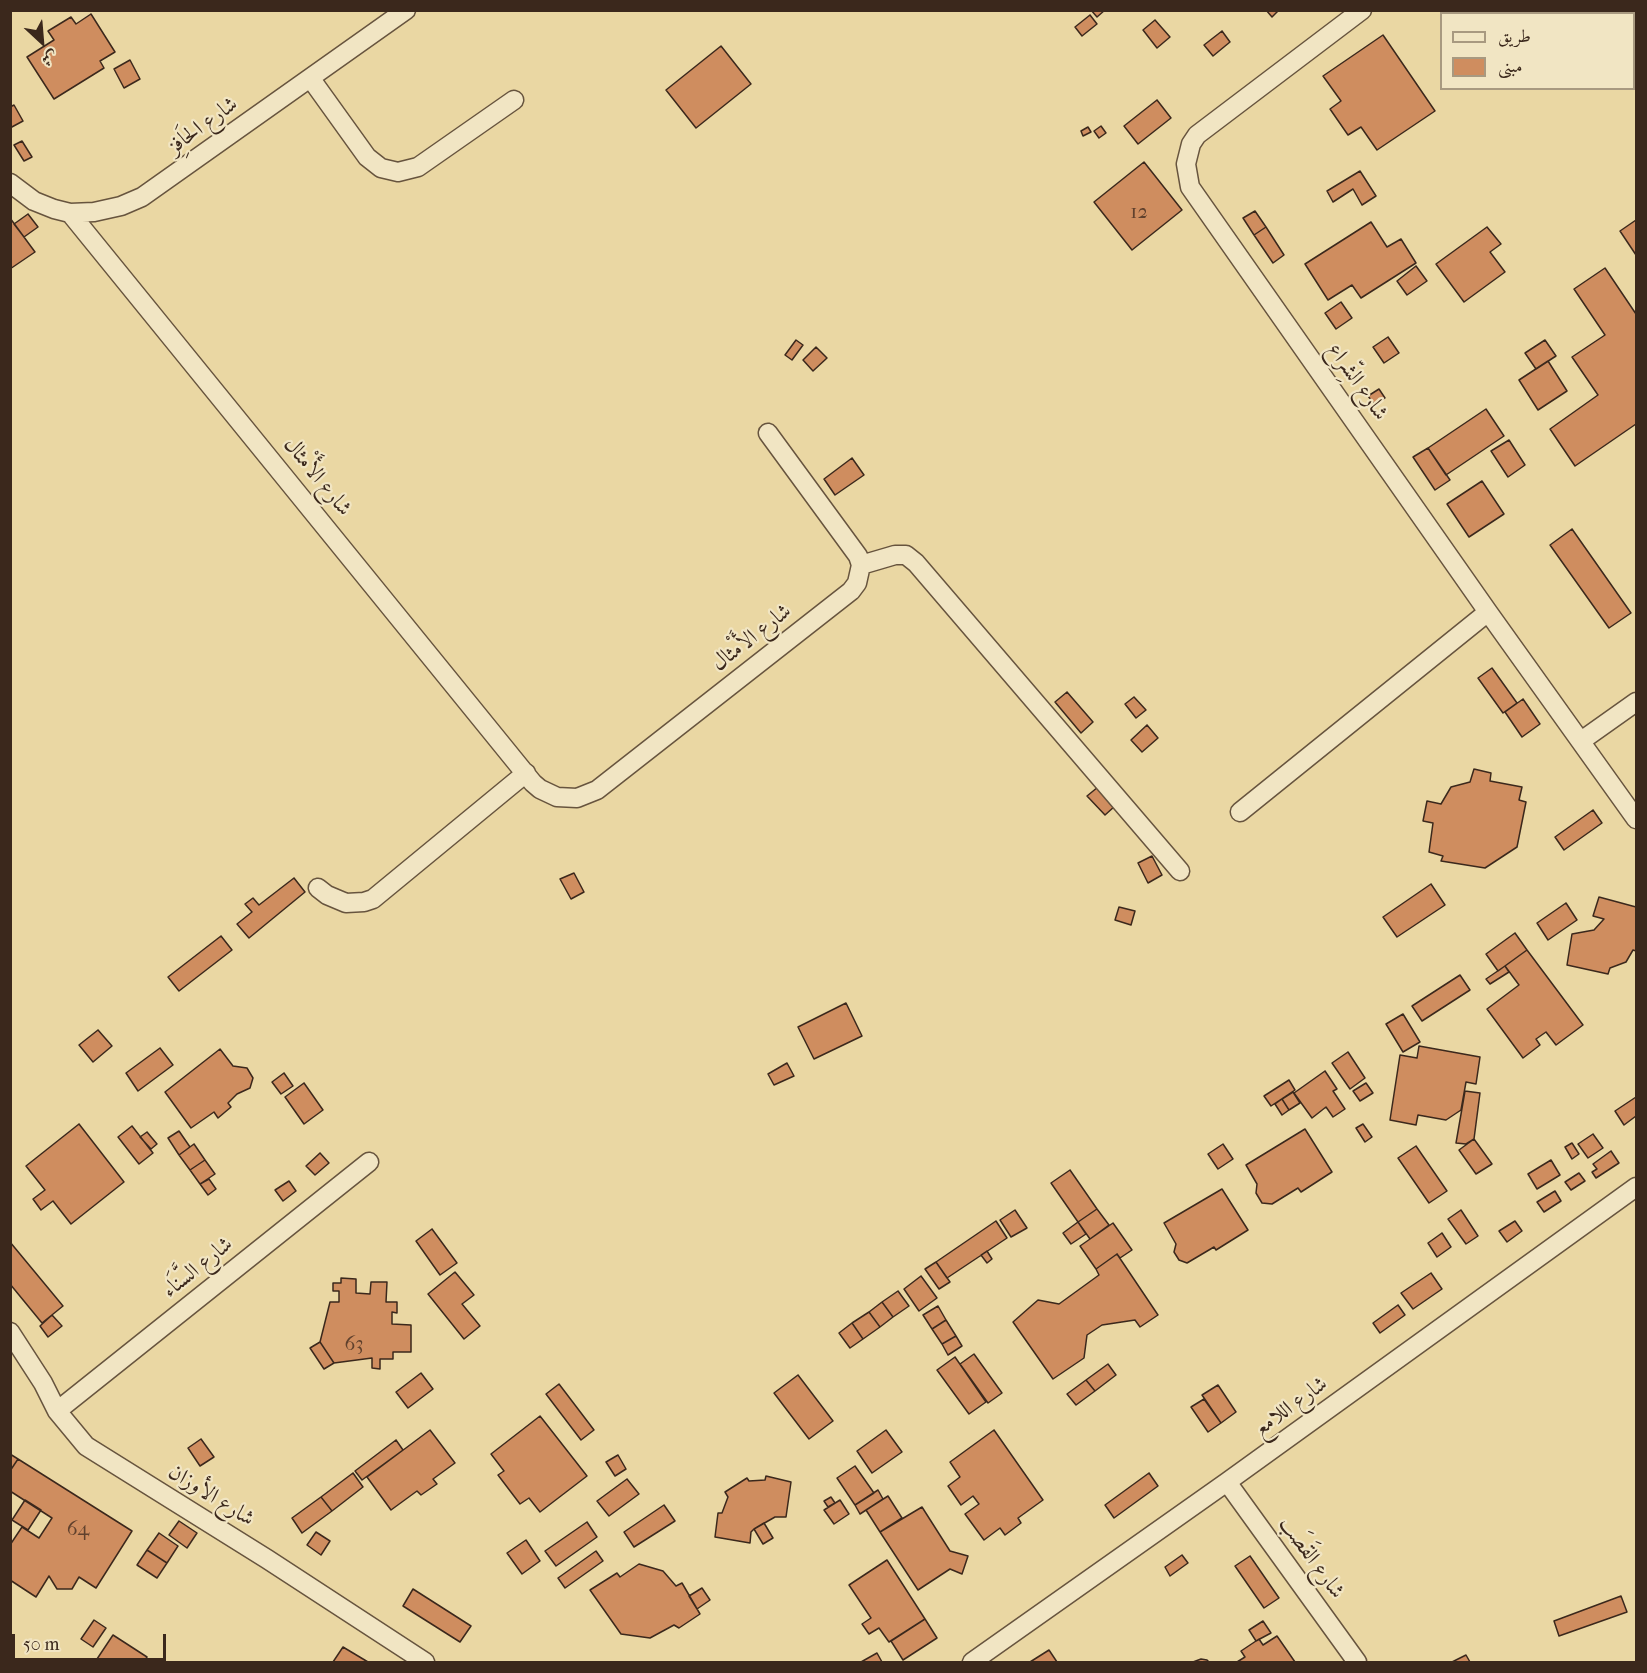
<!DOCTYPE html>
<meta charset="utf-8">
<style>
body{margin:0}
#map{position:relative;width:1647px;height:1673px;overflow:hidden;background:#ead7a3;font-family:"IM FELL French Canon",Amiri,serif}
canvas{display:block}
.frame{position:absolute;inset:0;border:12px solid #3b281c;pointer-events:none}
.legend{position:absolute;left:1440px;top:12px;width:195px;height:78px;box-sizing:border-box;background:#f1e5c3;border:2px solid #a89980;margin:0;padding:8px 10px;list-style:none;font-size:18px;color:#3b281c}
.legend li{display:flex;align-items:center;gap:12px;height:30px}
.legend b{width:30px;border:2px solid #a89980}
.north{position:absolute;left:12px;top:12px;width:60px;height:60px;-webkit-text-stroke:4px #f1e5c3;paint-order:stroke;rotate:154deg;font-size:16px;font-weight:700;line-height:24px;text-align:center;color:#3b281c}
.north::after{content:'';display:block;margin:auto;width:21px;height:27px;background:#3b281c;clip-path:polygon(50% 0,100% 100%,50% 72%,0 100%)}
.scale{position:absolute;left:12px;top:1634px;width:154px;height:27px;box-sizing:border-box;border:3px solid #3b281c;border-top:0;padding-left:8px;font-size:18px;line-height:21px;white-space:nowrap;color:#3b281c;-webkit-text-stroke:4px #f1e5c3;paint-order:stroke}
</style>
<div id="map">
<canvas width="1647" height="1673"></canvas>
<div class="frame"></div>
<ul class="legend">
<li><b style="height:8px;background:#f1e5c3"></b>طريق</li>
<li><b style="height:16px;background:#cf8d5f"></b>مبنى</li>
</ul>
<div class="north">ش</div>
<div class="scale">50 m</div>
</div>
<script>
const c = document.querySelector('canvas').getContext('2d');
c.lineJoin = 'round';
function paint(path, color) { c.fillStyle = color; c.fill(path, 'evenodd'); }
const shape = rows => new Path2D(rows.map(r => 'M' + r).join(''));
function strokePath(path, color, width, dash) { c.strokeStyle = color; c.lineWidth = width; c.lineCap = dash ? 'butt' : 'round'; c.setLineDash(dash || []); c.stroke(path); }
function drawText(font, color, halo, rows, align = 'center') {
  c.font = font + ' "IM FELL French Canon",Amiri,serif'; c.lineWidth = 4.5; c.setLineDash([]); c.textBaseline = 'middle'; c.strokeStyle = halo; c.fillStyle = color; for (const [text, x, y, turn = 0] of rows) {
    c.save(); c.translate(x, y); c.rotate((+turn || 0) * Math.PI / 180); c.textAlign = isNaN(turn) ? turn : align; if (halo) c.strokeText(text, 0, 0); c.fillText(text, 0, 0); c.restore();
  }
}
const building = shape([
 [1091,10,1105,10,1097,17,1091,10],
 [1266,10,1279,10,1272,17,1266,10],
 [1477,10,1503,10,1505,14,1479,14,1477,10],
 [1527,10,1573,10,1569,14,1529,14,1527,10],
 [91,14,115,52,100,61,104,68,54,99,27,57,54,40,48,31,71,17,76,24,91,14],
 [1090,15,1097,24,1082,36,1075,27,1090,15],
 [1155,20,1170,37,1157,48,1143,30,1155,20],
 [1222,31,1230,42,1213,56,1204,45,1222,31],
 [1383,35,1435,111,1377,150,1361,127,1348,135,1330,109,1341,101,1323,76,1383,35],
 [721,46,751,84,696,128,666,90,721,46],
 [130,60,140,79,124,88,114,69,130,60],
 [1157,100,1171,118,1138,144,1124,126,1157,100],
 [14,105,23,121,10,128,10,107,14,105],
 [1101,126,1106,133,1099,138,1094,131,1101,126],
 [1088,127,1091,132,1083,136,1081,131,1088,127],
 [22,141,32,157,24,161,14,145,22,141],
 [1144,162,1182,210,1132,250,1094,202,1144,162],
 [1360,171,1376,196,1362,205,1353,189,1333,202,1327,191,1360,171],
 [1255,211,1266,227,1254,235,1243,218,1255,211],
 [28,214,38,227,24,237,14,224,28,214],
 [10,218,35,252,10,269,10,218],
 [1636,220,1636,255,1620,231,1636,220],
 [1371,222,1387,247,1401,239,1416,263,1361,298,1352,285,1328,300,1305,264,1371,222],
 [1266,227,1284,255,1273,263,1254,235,1266,227],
 [1487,227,1501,244,1490,252,1505,272,1464,302,1436,264,1487,227],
 [1416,266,1427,281,1407,295,1397,281,1416,266],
 [1605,268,1636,314,1636,424,1575,466,1550,429,1598,395,1572,357,1605,335,1574,289,1605,268],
 [1341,302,1352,318,1336,329,1325,313,1341,302],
 [1388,337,1399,353,1384,363,1373,347,1388,337],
 [796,340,803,345,792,360,785,355,796,340],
 [1545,340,1556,356,1536,369,1525,353,1545,340],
 [816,347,827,358,813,371,803,360,816,347],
 [1548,361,1567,391,1538,410,1519,380,1548,361],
 [1379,389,1385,398,1375,405,1368,396,1379,389],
 [1486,409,1504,436,1446,475,1428,448,1486,409],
 [1509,440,1525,465,1508,477,1491,451,1509,440],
 [1428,448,1450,480,1435,490,1413,457,1428,448],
 [852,458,864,475,835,495,824,479,852,458],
 [1482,481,1504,514,1469,537,1447,504,1482,481],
 [1572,529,1631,613,1609,628,1550,545,1572,529],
 [1492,668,1517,703,1503,713,1478,678,1492,668],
 [1067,692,1093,722,1081,733,1055,702,1067,692],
 [1134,697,1146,710,1136,718,1125,704,1134,697],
 [1523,699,1540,724,1522,737,1505,712,1523,699],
 [1147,725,1158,738,1142,752,1131,740,1147,725],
 [1474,769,1491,773,1490,781,1522,787,1519,800,1526,802,1517,847,1485,868,1441,861,1443,856,1429,852,1433,823,1423,821,1427,801,1441,804,1451,787,1470,782,1474,769],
 [1098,787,1115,806,1105,815,1087,796,1098,787],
 [1593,810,1602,823,1564,850,1555,837,1593,810],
 [1152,856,1162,875,1148,883,1138,863,1152,856],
 [574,873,584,892,571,899,560,879,574,873],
 [294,878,305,892,249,938,237,924,252,912,245,904,253,898,259,905,294,878],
 [1431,884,1445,905,1397,937,1383,917,1431,884],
 [1599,897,1636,907,1636,951,1633,950,1626,962,1610,968,1608,974,1567,965,1572,934,1594,930,1604,919,1593,916,1599,897],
 [1566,903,1577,920,1548,940,1537,923,1566,903],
 [1119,907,1135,911,1131,925,1115,920,1119,907],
 [1515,933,1527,950,1498,971,1486,954,1515,933],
 [221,936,232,950,179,991,168,977,221,936],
 [1527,950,1583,1025,1556,1045,1546,1032,1536,1039,1540,1045,1523,1058,1487,1009,1519,985,1505,966,1527,950],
 [1505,966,1509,972,1490,984,1486,979,1505,966],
 [1460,975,1470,990,1422,1021,1412,1006,1460,975],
 [846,1003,862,1036,814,1059,798,1027,846,1003],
 [1403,1014,1420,1042,1403,1052,1386,1024,1403,1014],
 [98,1030,112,1046,93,1062,79,1045,98,1030],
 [1419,1046,1480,1057,1476,1084,1466,1082,1461,1110,1446,1120,1418,1115,1416,1125,1390,1120,1400,1055,1417,1058,1419,1046],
 [160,1048,173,1065,138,1091,126,1073,160,1048],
 [220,1049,233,1066,247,1068,253,1078,250,1088,237,1094,228,1103,231,1107,218,1118,214,1112,191,1128,165,1092,220,1049],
 [1348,1052,1365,1078,1350,1089,1332,1063,1348,1052],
 [787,1063,794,1076,774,1085,768,1074,787,1063],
 [1325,1071,1337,1089,1333,1091,1345,1109,1333,1117,1326,1107,1312,1118,1294,1093,1325,1071],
 [284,1073,293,1086,281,1094,272,1082,284,1073],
 [1289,1080,1295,1090,1271,1106,1264,1096,1289,1080],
 [304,1083,323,1110,304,1124,285,1097,304,1083],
 [1366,1083,1373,1093,1360,1101,1353,1091,1366,1083],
 [1465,1091,1480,1093,1474,1139,1466,1144,1456,1143,1465,1091],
 [1293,1092,1300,1103,1289,1110,1282,1099,1293,1092],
 [1636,1097,1636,1116,1624,1125,1615,1111,1636,1097],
 [1282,1099,1289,1110,1282,1115,1275,1104,1282,1099],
 [79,1124,124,1182,71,1224,53,1201,41,1210,33,1199,45,1190,26,1166,79,1124],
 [1363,1124,1372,1137,1365,1142,1356,1128,1363,1124],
 [132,1126,153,1153,139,1164,118,1137,132,1126],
 [1305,1129,1332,1172,1301,1192,1298,1188,1272,1204,1262,1203,1256,1193,1257,1184,1246,1165,1305,1129],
 [179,1131,190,1147,179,1155,168,1138,179,1131],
 [147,1132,157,1144,151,1149,140,1137,147,1132],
 [1593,1134,1603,1148,1588,1158,1578,1144,1593,1134],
 [1474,1139,1492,1164,1476,1174,1459,1150,1474,1139],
 [1572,1143,1579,1154,1572,1159,1565,1147,1572,1143],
 [194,1144,205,1160,190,1170,179,1155,194,1144],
 [1223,1144,1233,1159,1218,1169,1208,1154,1223,1144],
 [1416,1146,1447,1191,1429,1203,1398,1158,1416,1146],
 [1611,1151,1619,1163,1596,1178,1592,1172,1597,1169,1593,1164,1611,1151],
 [320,1153,329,1163,315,1175,306,1166,320,1153],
 [205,1160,215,1174,200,1184,190,1170,205,1160],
 [1551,1160,1560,1175,1537,1189,1528,1174,1551,1160],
 [1070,1170,1097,1209,1078,1222,1051,1183,1070,1170],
 [1579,1173,1585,1181,1571,1190,1565,1182,1579,1173],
 [209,1179,216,1189,208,1195,200,1184,209,1179],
 [289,1181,296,1191,283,1201,275,1190,289,1181],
 [1222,1189,1248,1230,1216,1250,1214,1247,1187,1263,1179,1260,1174,1252,1176,1244,1164,1223,1222,1189],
 [1555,1191,1561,1201,1544,1212,1537,1202,1555,1191],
 [1097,1209,1109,1225,1090,1239,1078,1222,1097,1209],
 [1015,1210,1027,1228,1011,1237,1000,1220,1015,1210],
 [1461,1210,1478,1236,1466,1244,1448,1219,1461,1210],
 [996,1221,1007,1238,947,1278,936,1262,996,1221],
 [1515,1221,1522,1231,1507,1242,1499,1231,1515,1221],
 [1078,1222,1086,1234,1071,1244,1063,1233,1078,1222],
 [1113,1223,1132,1250,1120,1258,1117,1254,1096,1269,1080,1246,1113,1223],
 [432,1229,457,1263,440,1275,416,1241,432,1229],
 [1442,1233,1451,1247,1437,1257,1428,1243,1442,1233],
 [10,1242,63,1306,42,1323,10,1284,10,1242],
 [987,1251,992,1259,987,1263,981,1255,987,1251],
 [1117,1254,1158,1315,1140,1327,1135,1320,1102,1325,1087,1335,1084,1358,1053,1379,1013,1322,1038,1300,1059,1304,1099,1275,1096,1269,1117,1254],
 [936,1262,950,1282,939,1289,925,1269,936,1262],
 [455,1272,474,1295,462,1304,480,1326,464,1339,428,1294,455,1272],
 [1431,1273,1442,1289,1413,1309,1401,1293,1431,1273],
 [921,1276,937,1298,919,1311,904,1289,921,1276],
 [341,1278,356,1279,356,1293,370,1294,371,1282,387,1282,386,1302,397,1302,397,1313,392,1312,392,1324,411,1325,411,1352,393,1352,393,1359,380,1359,380,1369,372,1368,372,1358,334,1363,320,1342,330,1302,339,1302,339,1291,333,1291,333,1283,341,1283,341,1278],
 [898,1291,909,1306,893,1317,882,1302,898,1291],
 [882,1302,893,1317,880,1327,869,1312,882,1302],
 [1398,1305,1405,1315,1380,1333,1373,1323,1398,1305],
 [938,1306,946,1320,932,1329,923,1315,938,1306],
 [869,1312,880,1327,863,1339,852,1323,869,1312],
 [52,1315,62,1326,48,1337,40,1326,52,1315],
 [946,1320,956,1336,942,1344,932,1329,946,1320],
 [852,1323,863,1339,850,1348,839,1333,852,1323],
 [956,1336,962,1346,948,1355,942,1344,956,1336],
 [320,1342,334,1363,324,1369,310,1348,320,1342],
 [974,1354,1002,1393,988,1403,960,1364,974,1354],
 [955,1357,986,1402,969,1414,937,1370,955,1357],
 [1108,1364,1116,1375,1095,1391,1086,1380,1108,1364],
 [421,1373,433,1389,408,1408,396,1392,421,1373],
 [798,1375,833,1421,809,1439,774,1393,798,1375],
 [1086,1380,1095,1391,1076,1405,1067,1394,1086,1380],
 [559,1384,594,1430,581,1440,546,1394,559,1384],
 [1218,1385,1236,1412,1221,1423,1202,1395,1218,1385],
 [1204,1399,1221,1423,1208,1432,1191,1407,1204,1399],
 [540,1416,587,1476,540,1512,529,1498,520,1504,498,1475,504,1471,491,1454,540,1416],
 [430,1430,455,1463,433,1479,437,1484,421,1495,417,1491,391,1510,367,1477,430,1430],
 [886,1430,902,1452,872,1473,857,1451,886,1430],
 [994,1430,1043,1500,1018,1518,1021,1523,1005,1535,1000,1528,984,1540,965,1514,979,1504,973,1496,961,1505,948,1486,960,1477,950,1462,994,1430],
 [201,1439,214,1457,200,1466,188,1448,201,1439],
 [396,1440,403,1450,362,1480,355,1471,396,1440],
 [10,1454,18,1459,10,1471,10,1454],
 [618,1455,626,1469,615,1476,606,1462,618,1455],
 [18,1459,132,1531,96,1588,79,1577,72,1589,57,1589,49,1576,36,1597,10,1580,10,1545,22,1527,39,1538,52,1518,10,1491,10,1471,18,1459],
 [855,1466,874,1493,855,1505,837,1478,855,1466],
 [353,1473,363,1487,332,1511,321,1497,353,1473],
 [1149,1473,1158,1486,1114,1518,1105,1505,1149,1473],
 [766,1476,791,1482,786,1517,775,1517,754,1529,751,1532,750,1543,715,1537,718,1513,722,1513,728,1497,725,1492,747,1478,749,1481,765,1480,766,1476],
 [627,1479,639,1494,609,1516,597,1501,627,1479],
 [878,1490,883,1499,860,1514,855,1505,878,1490],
 [888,1496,902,1518,880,1532,866,1510,888,1496],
 [321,1497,332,1511,302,1533,292,1518,321,1497],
 [831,1497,835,1503,828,1507,824,1501,831,1497],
 [25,1500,41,1510,28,1530,12,1520,25,1500],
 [840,1500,849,1514,834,1524,824,1510,840,1500],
 [664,1505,675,1521,634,1547,624,1532,664,1505],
 [922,1507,950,1551,968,1556,962,1574,950,1569,918,1590,880,1532,922,1507],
 [179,1521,197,1533,187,1548,169,1535,179,1521],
 [587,1522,597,1537,556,1566,545,1551,587,1522],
 [764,1523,773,1538,763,1544,754,1529,764,1523],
 [316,1532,330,1541,321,1555,307,1545,316,1532],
 [159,1533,178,1546,167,1563,147,1550,159,1533],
 [526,1540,540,1561,522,1574,507,1553,526,1540],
 [147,1550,167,1563,157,1578,137,1565,147,1550],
 [596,1551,603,1561,565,1588,558,1578,596,1551],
 [1182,1555,1188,1563,1170,1576,1165,1567,1182,1555],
 [1250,1556,1279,1598,1264,1608,1235,1566,1250,1556],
 [887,1560,925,1619,889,1642,879,1628,869,1634,862,1624,871,1618,849,1585,887,1560],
 [639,1564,663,1571,676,1586,682,1583,700,1614,679,1628,674,1625,650,1638,621,1634,590,1590,617,1573,620,1577,639,1564],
 [702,1588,710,1600,697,1609,689,1596,702,1588],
 [413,1589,471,1626,460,1642,403,1606,413,1589],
 [1621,1596,1627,1612,1559,1636,1554,1621,1621,1596],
 [925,1619,937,1638,903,1660,891,1641,925,1619],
 [94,1620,106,1628,93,1647,81,1639,94,1620],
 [1263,1621,1271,1633,1256,1641,1249,1630,1263,1621],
 [113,1635,147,1657,144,1662,95,1662,113,1635],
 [1277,1636,1295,1662,1237,1662,1245,1657,1241,1651,1259,1639,1263,1645,1277,1636],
 [343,1647,368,1662,333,1662,343,1647],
 [1049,1650,1057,1662,1030,1662,1049,1650],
 [877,1653,882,1662,861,1662,877,1653],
 [1466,1655,1470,1662,1452,1662,1466,1655],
 [1201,1659,1207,1660,1209,1662,1193,1662,1201,1659]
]);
paint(building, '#cf8d5f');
strokePath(building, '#3b281c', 1.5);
const street = shape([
 [1362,10,1197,135,1191,144,1186,164,1190,187,1488,612,1636,819],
 [311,79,367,157,381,168,398,172,418,167,514,100],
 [10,183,34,201,54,209,70,213,94,212,121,206,142,197,406,10],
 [70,213,533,783,540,789,557,797,577,798,597,790,851,591,857,583,861,565,858,556,768,433],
 [861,565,895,555,906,555,916,563,1180,871],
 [1581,741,1636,702],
 [1240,812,1488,612],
 [318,888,327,895,346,903,364,902,373,899,526,773],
 [10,1332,43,1383,57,1411,86,1446,267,1559,425,1662],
 [57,1411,369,1162],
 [1227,1482,1357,1662],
 [972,1662,1227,1482,1636,1187]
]);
strokePath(street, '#67543e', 21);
strokePath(street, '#f1e5c3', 18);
drawText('20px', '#60412d', null, [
 ["12",1139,213],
 ["63",354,1345],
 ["64",78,1530]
]);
drawText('22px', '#3b281c', '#f1e5c3', [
 ["شارع الحَافِز",203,126,-36],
 ["شارع الشِّراع",1357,382,55],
 ["شارع الأَمْثال",317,477,51],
 ["شارع الأَمْثال",752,638,-38],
 ["شارع السَّنَاء",198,1268,-39],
 ["شارع اللامع",1291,1407,-36],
 ["شارع الأوزان",211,1496,32],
 ["شارع القَصَب",1311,1558,54]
]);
</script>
